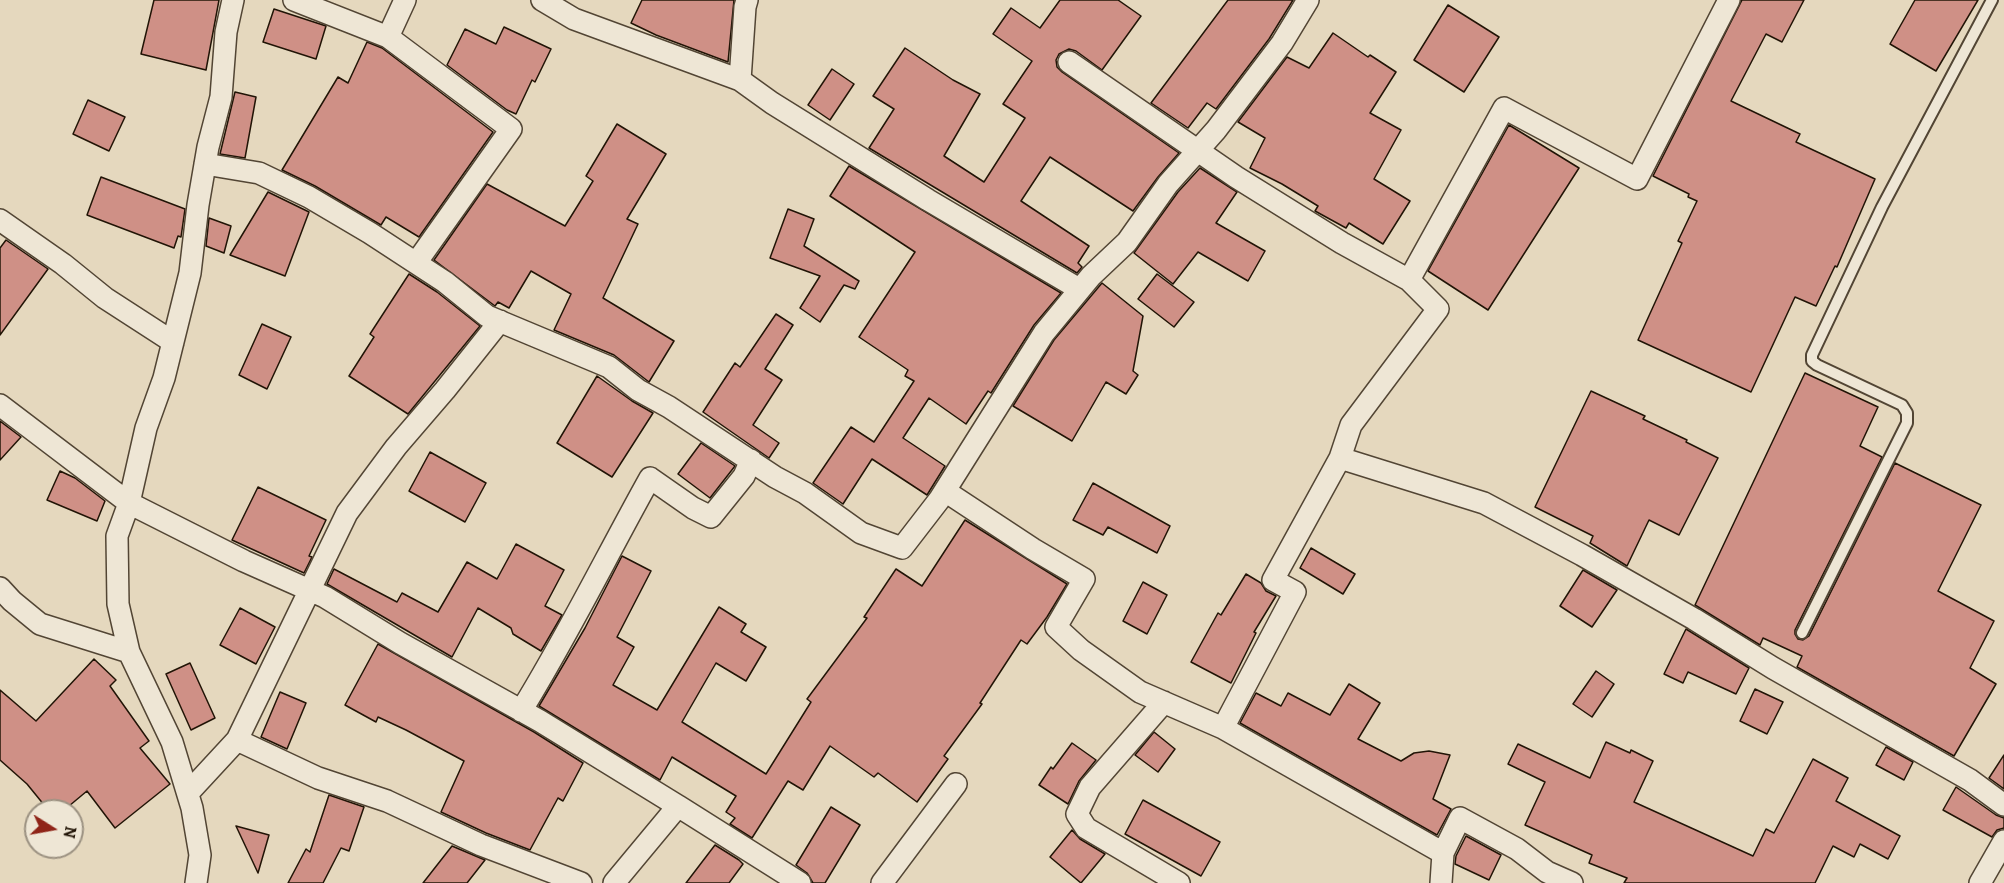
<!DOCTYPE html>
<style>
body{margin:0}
#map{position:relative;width:2004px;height:883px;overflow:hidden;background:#e5d8be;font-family:Alegreya,serif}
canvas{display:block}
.north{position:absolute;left:24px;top:799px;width:60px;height:60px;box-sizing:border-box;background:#eee6d5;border:2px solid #9c9282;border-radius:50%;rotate:101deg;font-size:16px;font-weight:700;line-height:24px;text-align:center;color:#211406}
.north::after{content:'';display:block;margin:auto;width:21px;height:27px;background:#8f2418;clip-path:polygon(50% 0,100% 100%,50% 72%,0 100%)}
</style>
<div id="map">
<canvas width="2004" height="883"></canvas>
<div class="north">N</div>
</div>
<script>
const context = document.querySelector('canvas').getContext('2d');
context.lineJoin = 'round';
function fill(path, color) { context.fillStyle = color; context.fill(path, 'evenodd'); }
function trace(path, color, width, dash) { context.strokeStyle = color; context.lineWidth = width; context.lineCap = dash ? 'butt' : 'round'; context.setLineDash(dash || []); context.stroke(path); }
const building = new Path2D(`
 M 154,0 L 219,0 L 206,70 L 141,54 Z
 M 642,0 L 734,0 L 728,62 L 656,35 L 631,23 Z
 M 1060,0 L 1118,0 L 1141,16 L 1102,70 L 1076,51 L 1069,49 L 1059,54 L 1056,60 L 1057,67 L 1062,72 L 1179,153 L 1158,177 L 1133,211 L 1050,157 L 1021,201 L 1089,246 L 1078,263 L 1082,267 L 1077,273 L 869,148 L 894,109 L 873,96 L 905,48 L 953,80 L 980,94 L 944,156 L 984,182 L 1025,118 L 1003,104 L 1032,61 L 993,34 L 1011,8 L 1040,28 Z
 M 1228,0 L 1293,0 L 1269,39 L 1216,109 L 1207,103 L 1188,128 L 1151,103 Z
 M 1742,0 L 1804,0 L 1782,42 L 1766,34 L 1731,101 L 1800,134 L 1796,142 L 1875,179 L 1837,267 L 1835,266 L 1816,306 L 1795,297 L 1751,392 L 1638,340 L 1682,243 L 1678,241 L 1697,201 L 1688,197 L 1689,194 L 1653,176 Z
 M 1915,0 L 1978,0 L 1936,71 L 1890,44 Z
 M 1448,5 L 1499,37 L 1464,92 L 1414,60 Z
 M 274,9 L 326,26 L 316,59 L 263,42 Z
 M 504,27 L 551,49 L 535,82 L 532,80 L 516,114 L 507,110 L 447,65 L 465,29 L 496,44 Z
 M 1333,33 L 1368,57 L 1370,55 L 1396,72 L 1370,113 L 1401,130 L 1374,179 L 1410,201 L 1383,244 L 1349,223 L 1346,228 L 1315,211 L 1318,206 L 1282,184 L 1250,168 L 1265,138 L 1238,122 L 1287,57 L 1309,68 Z
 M 367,42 L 382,48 L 493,132 L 419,237 L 386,217 L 381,225 L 315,186 L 282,170 L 338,77 L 348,83 Z
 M 832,69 L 854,84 L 830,120 L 808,105 Z
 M 235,92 L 256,97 L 245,158 L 220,154 Z
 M 88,100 L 125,117 L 109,151 L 73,134 Z
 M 617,124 L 666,154 L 627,219 L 638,224 L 603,298 L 674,341 L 649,382 L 614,355 L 554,330 L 571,294 L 531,271 L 509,308 L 498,302 L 495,306 L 434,260 L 487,184 L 565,226 L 593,181 L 586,176 Z
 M 1509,125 L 1579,168 L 1488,310 L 1428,271 Z
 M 849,166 L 1061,293 L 1034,325 L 991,393 L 988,391 L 966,424 L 929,398 L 903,438 L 945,466 L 927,495 L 872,459 L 843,504 L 813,483 L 851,427 L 874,442 L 914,381 L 905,376 L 908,370 L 859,337 L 915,252 L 830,196 Z
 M 1200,168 L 1237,192 L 1216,223 L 1265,251 L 1248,281 L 1198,252 L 1173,284 L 1134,253 L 1178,192 Z
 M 101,177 L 185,209 L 181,237 L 178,236 L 174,248 L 87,215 Z
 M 268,192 L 309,212 L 285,276 L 230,255 Z
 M 788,209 L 814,219 L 804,246 L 859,281 L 855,289 L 844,285 L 820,322 L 800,308 L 820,276 L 770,258 Z
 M 209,218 L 231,226 L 224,253 L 206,246 Z
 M 6,240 L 48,269 L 0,335 L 0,248 Z
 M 409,274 L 437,292 L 480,326 L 408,414 L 349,376 L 374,337 L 370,334 Z
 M 1157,274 L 1194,302 L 1174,327 L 1138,299 Z
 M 1102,283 L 1143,316 L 1133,371 L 1138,375 L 1126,394 L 1106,382 L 1072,441 L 1013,406 L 1054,340 Z
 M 776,314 L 793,325 L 765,369 L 782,380 L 753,425 L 779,443 L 769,458 L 703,412 L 735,363 L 740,367 Z
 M 262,324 L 291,337 L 267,389 L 239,375 Z
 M 1805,373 L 1878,407 L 1860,446 L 1882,457 L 1795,630 L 1795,634 L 1798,639 L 1803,640 L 1809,636 L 1895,463 L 1981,505 L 1938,591 L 1994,621 L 1970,668 L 1996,684 L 1954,756 L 1797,667 L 1802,656 L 1763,638 L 1760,645 L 1695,605 Z
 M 597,376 L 632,401 L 653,413 L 612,477 L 557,443 Z
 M 1591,391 L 1645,416 L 1643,419 L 1687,440 L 1686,442 L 1718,458 L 1679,535 L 1649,520 L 1627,566 L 1590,543 L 1593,536 L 1535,507 Z
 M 0,421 L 21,437 L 0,460 Z
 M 701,443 L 735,466 L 710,498 L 678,474 Z
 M 430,452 L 486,483 L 465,522 L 409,491 Z
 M 60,471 L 75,478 L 105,501 L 97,521 L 47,500 Z
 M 1093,483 L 1170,526 L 1157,553 L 1108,527 L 1103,535 L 1073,520 Z
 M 258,487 L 326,520 L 309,556 L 312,557 L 304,573 L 232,540 Z
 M 965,520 L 1067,584 L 1047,617 L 1027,644 L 1021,640 L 980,703 L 982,704 L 944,756 L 948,759 L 917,802 L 878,773 L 874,777 L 830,746 L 803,790 L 788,781 L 752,838 L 730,824 L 735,818 L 726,812 L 736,796 L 672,757 L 660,780 L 539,706 L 585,628 L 622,556 L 651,571 L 617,637 L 634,647 L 613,685 L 657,710 L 719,607 L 746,624 L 741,632 L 766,647 L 746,681 L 716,663 L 682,722 L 766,774 L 811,702 L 807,699 L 867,618 L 864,617 L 896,569 L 922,586 Z
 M 516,544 L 564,570 L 545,606 L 562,615 L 541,651 L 513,634 L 511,628 L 478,608 L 452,657 L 327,584 L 334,569 L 397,602 L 402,593 L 438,612 L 467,562 L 497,579 Z
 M 1311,548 L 1355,574 L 1343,594 L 1300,568 Z
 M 1583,570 L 1617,590 L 1592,627 L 1560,606 Z
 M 1246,574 L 1261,583 L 1266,591 L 1276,596 L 1254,632 L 1256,633 L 1231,683 L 1191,662 L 1218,613 L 1221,615 Z
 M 1143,582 L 1167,595 L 1147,634 L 1123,621 Z
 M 240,608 L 275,627 L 256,664 L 220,645 Z
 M 1686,629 L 1749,668 L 1736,694 L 1688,672 L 1683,683 L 1664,674 Z
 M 378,644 L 534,732 L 583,763 L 563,801 L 558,798 L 530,850 L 486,833 L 441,812 L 464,761 L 406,730 L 378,717 L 376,722 L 345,705 Z
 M 94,659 L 116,680 L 110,686 L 149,741 L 140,748 L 170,784 L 115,828 L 87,791 L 63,811 L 49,811 L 27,784 L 0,760 L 0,690 L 36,721 Z
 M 190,663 L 215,718 L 191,730 L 166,674 Z
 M 1596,671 L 1614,684 L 1592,717 L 1573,704 Z
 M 1349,684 L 1380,703 L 1358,739 L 1401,761 L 1414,753 L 1429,751 L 1450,755 L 1433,799 L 1451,809 L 1437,835 L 1240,723 L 1256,693 L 1281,706 L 1288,693 L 1330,715 Z
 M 1755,689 L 1783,702 L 1767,734 L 1740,721 Z
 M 280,692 L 306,703 L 287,749 L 261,737 Z
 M 1154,732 L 1175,749 L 1158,772 L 1135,755 Z
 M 1606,742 L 1630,753 L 1631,750 L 1653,761 L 1634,802 L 1753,856 L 1766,829 L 1774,833 L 1813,759 L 1848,778 L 1836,801 L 1900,836 L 1888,859 L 1860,844 L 1854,857 L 1833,846 L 1815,883 L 1624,883 L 1627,878 L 1589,863 L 1592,855 L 1525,825 L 1545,782 L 1508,764 L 1518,744 L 1590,778 Z
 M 1072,743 L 1096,760 L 1079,781 L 1068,804 L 1039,785 L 1051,767 L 1053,769 Z
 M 1886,747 L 1913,762 L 1904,780 L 1876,765 Z
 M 2004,755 L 2004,789 L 1989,778 Z
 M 1956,787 L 1996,815 L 2004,818 L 2004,828 L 1997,830 L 1992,837 L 1943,810 Z
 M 329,795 L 364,807 L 349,851 L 341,848 L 323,883 L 288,883 L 306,849 L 310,852 Z
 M 1143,800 L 1220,842 L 1201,876 L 1125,834 Z
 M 831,807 L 860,825 L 825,883 L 813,883 L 807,873 L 796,865 Z
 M 236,826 L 269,835 L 258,873 Z
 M 1072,830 L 1080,839 L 1105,854 L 1081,883 L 1050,857 Z
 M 1466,836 L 1501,855 L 1489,880 L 1455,864 L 1456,856 Z
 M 715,845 L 739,860 L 743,864 L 729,883 L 686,883 Z
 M 452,846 L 485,860 L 467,883 L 423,883 Z`);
const lane = new Path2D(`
 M 1802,633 L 1907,423 L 1907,413 L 1902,405 L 1817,365 L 1812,361 L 1812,355 L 1882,207 L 1992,0`);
const street = new Path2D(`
 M 294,0 L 388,37 L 511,129 L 416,263
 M 542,0 L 574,19 L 740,80
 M 747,0 L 745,7 L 740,80 L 772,103 L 928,200 L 1079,289
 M 388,37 L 405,0
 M 1069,62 L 1236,177 L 1342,243 L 1409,280 L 1438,309 L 1351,425 L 1340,458 L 1273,580 L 1295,592 L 1223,728
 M 205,164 L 259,173 L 309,197 L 370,233 L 445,282 L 487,316 L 609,367 L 638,390 L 669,407 L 775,477 L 805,493 L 861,533 L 902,548 L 939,500 L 1044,333 L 1091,276 L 1127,242 L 1168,184 L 1216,130 L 1282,43 L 1308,0
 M 0,220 L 63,264 L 105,298 L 173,342
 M 1409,280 L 1504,108 L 1637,179 L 1729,0
 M 0,405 L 129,503 L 244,561 L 325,597 L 400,643 L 540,721 L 678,806 L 614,883
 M 1340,458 L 1484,503 L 1582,555 L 1694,619 L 1773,668 L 1970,780 L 2004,805
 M 945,491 L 1033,549 L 1084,579 L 1056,627 L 1081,650 L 1140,692 L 1223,728 L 1443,853
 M 0,588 L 12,601 L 40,624 L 129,652
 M 1164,702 L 1090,787 L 1077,814 L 1086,828 L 1179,883
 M 521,711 C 568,635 607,555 650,478 L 693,508 L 711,517 L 744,476 L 751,460
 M 237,740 L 318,778 L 387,801 L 481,845 L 581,883
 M 188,793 L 237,740 L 347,513 L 396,447 L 445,390 L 500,321
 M 678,806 L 800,883
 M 196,883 L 200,855 L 192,808 L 172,742 L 129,652 L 118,604 L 117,536 L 129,503 L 146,428 L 164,378 L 190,273 L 198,205 L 208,147 L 221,97 L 226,32 L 233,0
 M 882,883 L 956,784
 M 1441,883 L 1443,853 L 1460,818 L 1517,849 L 1547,872 L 1572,883
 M 1980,883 L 2004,841`);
fill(building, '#cf9086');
trace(building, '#211406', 1.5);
trace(lane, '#524534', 14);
trace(street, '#524534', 24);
trace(lane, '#eee6d5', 10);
trace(street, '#eee6d5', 21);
</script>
